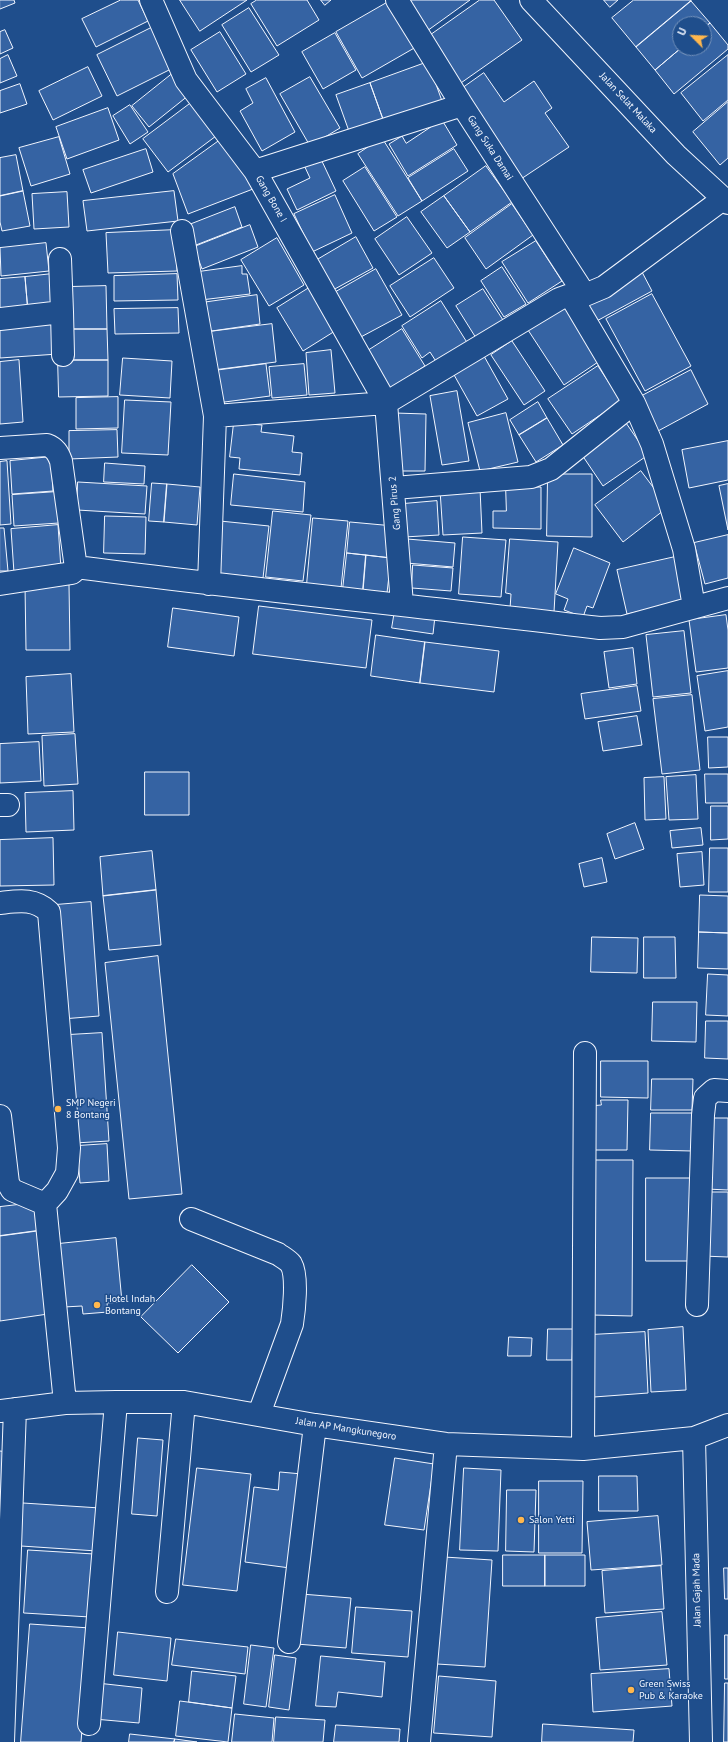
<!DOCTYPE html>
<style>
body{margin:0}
#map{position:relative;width:728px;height:1742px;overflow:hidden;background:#1f4e8c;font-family:"PT Sans",sans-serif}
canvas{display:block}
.north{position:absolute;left:672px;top:16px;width:40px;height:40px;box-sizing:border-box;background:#1f4e8c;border:1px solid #7391ba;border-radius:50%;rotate:294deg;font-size:11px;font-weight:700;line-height:16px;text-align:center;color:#f2f6ff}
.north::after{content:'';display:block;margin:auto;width:14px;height:18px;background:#ffb74d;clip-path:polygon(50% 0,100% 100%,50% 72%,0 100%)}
</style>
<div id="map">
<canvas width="728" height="1742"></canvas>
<div class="north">U</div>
</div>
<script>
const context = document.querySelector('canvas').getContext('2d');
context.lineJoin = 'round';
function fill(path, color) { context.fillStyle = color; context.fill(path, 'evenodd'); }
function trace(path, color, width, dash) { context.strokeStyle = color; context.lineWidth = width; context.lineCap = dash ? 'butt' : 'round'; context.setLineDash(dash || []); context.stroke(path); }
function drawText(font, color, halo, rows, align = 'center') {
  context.font = font + ' "PT Sans",sans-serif'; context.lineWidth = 3; context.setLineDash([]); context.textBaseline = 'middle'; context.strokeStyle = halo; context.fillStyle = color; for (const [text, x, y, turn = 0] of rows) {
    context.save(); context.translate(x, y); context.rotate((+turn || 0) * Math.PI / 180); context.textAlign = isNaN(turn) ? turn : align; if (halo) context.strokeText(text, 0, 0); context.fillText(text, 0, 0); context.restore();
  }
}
const building = new Path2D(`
 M 0,0 L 14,0 L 15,3 L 0,9 Z
 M 121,0 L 138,0 L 148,21 L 96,47 L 82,19 Z
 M 180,0 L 247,0 L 200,31 Z
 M 257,0 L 307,0 L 319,20 L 277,46 L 251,4 Z
 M 321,0 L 331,0 L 325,5 Z
 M 405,0 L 470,0 L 427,31 Z
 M 480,0 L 494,0 L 522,40 L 458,85 L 425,39 Z
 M 604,0 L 618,0 L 610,7 Z
 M 634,0 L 691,0 L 691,1 L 636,47 L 612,18 Z
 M 390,1 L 416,47 L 362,78 L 336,32 Z
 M 691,1 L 710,23 L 704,29 L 704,24 L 680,24 L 681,48 L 655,70 L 636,47 Z
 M 249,8 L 279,55 L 251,72 L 222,25 Z
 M 710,23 L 728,45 L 728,49 L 674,94 L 655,70 L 681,48 L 704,48 L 704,29 Z
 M 153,27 L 173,68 L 117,96 L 97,55 Z
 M 5,30 L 13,48 L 0,54 L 0,32 Z
 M 220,32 L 246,74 L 217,92 L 191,50 Z
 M 335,33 L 356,70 L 323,89 L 302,52 Z
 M 8,55 L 17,76 L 0,83 L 0,59 Z
 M 728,55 L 728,100 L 703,121 L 681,93 Z
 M 428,62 L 442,101 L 384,122 L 370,83 Z
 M 88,67 L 102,96 L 53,120 L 39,91 Z
 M 484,73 L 504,102 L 534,81 L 552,108 L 545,113 L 569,147 L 521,179 L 460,90 Z
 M 172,74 L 189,95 L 149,127 L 132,106 Z
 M 310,77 L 340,128 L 310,146 L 280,94 Z
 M 266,78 L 295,132 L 262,151 L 240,111 L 253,103 L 246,89 Z
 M 370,83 L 384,122 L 350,134 L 336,95 Z
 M 20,84 L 27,104 L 0,113 L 0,91 Z
 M 728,102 L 728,158 L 720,165 L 693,132 Z
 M 191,103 L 216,136 L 168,172 L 143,139 Z
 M 130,105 L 148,132 L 130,144 L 113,116 Z
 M 108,108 L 119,140 L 67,159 L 56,127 Z
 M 442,120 L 457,145 L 408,176 L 389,144 L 402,136 L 406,143 Z
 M 59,137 L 70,174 L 31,186 L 19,148 Z
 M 223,138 L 253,189 L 188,214 L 173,174 Z
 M 382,138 L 422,201 L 398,216 L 358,154 Z
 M 146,149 L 153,172 L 91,193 L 83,170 Z
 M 454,149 L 468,171 L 422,201 L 408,178 Z
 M 16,155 L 23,191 L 0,196 L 0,158 Z
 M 320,157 L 336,191 L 297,210 L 287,189 L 310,178 L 304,165 Z
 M 486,166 L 512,202 L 470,232 L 444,196 Z
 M 365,167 L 397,217 L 374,231 L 343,181 Z
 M 23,191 L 30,226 L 2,231 L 0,222 L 0,196 Z
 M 174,191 L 178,221 L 87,231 L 83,201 Z
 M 67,192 L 69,227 L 34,229 L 32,194 Z
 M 335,195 L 352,233 L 312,252 L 294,214 Z
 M 444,196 L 470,232 L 447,248 L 421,212 Z
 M 512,204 L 533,235 L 486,269 L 465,238 Z
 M 235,207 L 242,227 L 196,245 L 189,225 Z
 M 407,217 L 432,253 L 399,275 L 375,239 Z
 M 250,225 L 258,247 L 202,269 L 194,247 Z
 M 175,230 L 177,271 L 108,273 L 106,233 Z
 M 356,237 L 373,268 L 333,290 L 317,260 Z
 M 277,238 L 304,285 L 269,306 L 241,260 Z
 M 536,241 L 562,281 L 528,303 L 502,262 Z
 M 46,243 L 49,271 L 1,276 L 0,248 Z
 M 434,258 L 454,288 L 410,317 L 390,286 Z
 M 242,266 L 242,274 L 247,274 L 250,294 L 201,300 L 198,272 Z
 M 502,267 L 526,304 L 504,317 L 481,281 Z
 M 376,269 L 402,315 L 359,338 L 334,293 Z
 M 642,272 L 652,291 L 593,323 L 584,305 Z
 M 52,274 L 55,310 L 28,312 L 25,277 Z
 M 177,274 L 178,300 L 114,301 L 114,276 Z
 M 25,277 L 28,312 L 0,315 L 0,279 Z
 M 106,286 L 107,329 L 69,329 L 68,287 Z
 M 309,288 L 335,331 L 303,351 L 277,308 Z
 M 483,289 L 503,320 L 476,338 L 456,306 Z
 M 652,294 L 691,366 L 645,391 L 606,319 Z
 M 257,295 L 260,324 L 205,332 L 201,303 Z
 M 441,301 L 468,344 L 437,363 L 430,352 L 422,358 L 402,326 Z
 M 565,305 L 601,360 L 564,385 L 528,330 Z
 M 178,308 L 179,333 L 115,334 L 114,309 Z
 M 55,318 L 58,354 L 0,358 L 0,322 Z
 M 272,324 L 276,362 L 213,370 L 208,332 Z
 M 69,329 L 107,329 L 108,360 L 69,360 Z
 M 402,329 L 425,366 L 389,389 L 366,352 Z
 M 512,341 L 545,391 L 524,405 L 491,355 Z
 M 331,350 L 335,393 L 309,395 L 306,353 Z
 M 484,356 L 508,399 L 477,416 L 453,373 Z
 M 123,358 L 172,361 L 170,398 L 120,395 Z
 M 19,360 L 23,422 L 0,424 L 0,362 Z
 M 58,360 L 108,360 L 108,396 L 59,397 Z
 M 266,364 L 270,396 L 217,403 L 213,371 Z
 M 304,364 L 307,395 L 272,398 L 269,367 Z
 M 598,366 L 621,401 L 572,434 L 548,399 Z
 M 691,370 L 708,404 L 658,431 L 640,397 Z
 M 457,391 L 469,461 L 442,465 L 430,396 Z
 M 118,397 L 118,428 L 76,429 L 76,398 Z
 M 125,400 L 171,402 L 168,455 L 122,453 Z
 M 538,402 L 547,418 L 519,435 L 510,420 Z
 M 395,413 L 426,414 L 425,471 L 395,471 Z
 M 506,413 L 518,462 L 480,471 L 468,423 Z
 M 547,418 L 563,445 L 536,462 L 519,435 Z
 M 624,420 L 648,455 L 603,486 L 580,452 Z
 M 234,423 L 262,425 L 261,432 L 294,436 L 292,452 L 302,453 L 300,475 L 239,469 L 240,458 L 230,457 Z
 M 117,430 L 118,457 L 69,459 L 69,431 Z
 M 728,441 L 728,480 L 689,488 L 682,450 Z
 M 51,457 L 53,491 L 12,494 L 10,461 Z
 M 7,461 L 11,524 L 0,525 L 0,462 Z
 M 105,463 L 145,466 L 144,484 L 104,482 Z
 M 641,471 L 668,507 L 623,542 L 595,505 Z
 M 234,474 L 305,482 L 303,512 L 231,505 Z
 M 548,474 L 592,474 L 592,537 L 547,536 Z
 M 78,482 L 147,486 L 145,514 L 77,510 Z
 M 152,483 L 167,484 L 164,522 L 149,521 Z
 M 167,484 L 200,487 L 197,525 L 164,522 Z
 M 728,484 L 728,530 L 719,486 Z
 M 506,487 L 541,487 L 541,529 L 493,528 L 493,511 L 506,511 Z
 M 480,488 L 482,533 L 443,535 L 440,490 Z
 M 56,492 L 59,523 L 14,526 L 12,495 Z
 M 437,501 L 439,535 L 404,537 L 403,504 Z
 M 273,511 L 311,515 L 303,581 L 266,577 Z
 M 105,516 L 146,517 L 145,554 L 104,553 Z
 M 313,518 L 348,521 L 341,588 L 307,584 Z
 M 220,521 L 269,526 L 263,578 L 215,573 Z
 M 350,522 L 394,526 L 391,558 L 347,553 Z
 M 58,525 L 61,569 L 14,573 L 11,529 Z
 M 0,528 L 4,528 L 8,571 L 0,571 Z
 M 728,535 L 728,578 L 705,584 L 694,543 Z
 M 463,537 L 506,540 L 501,597 L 459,594 Z
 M 407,539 L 455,543 L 453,567 L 406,563 Z
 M 510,539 L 558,542 L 554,612 L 510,609 L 511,594 L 506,593 Z
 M 574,548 L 610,563 L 593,608 L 587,606 L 583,617 L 564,610 L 568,599 L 556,594 Z
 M 347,553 L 366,555 L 363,591 L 343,589 Z
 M 366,555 L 391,558 L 387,593 L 363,591 Z
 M 675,557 L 684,602 L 627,614 L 617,570 Z
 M 413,565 L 453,568 L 451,591 L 412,588 Z
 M 69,584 L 70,650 L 26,650 L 25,585 Z
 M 259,606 L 372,620 L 366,668 L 253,654 Z
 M 173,608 L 239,617 L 234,656 L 168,647 Z
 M 395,610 L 435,616 L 433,634 L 392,628 Z
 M 726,615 L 728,630 L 728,668 L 696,672 L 689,620 Z
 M 684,631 L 691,693 L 653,697 L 646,635 Z
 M 376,635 L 425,642 L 420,683 L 371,676 Z
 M 425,642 L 499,651 L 494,692 L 420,683 Z
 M 633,648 L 637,684 L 609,688 L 604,652 Z
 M 728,671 L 728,727 L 705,731 L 697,676 Z
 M 71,674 L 74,732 L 28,734 L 26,677 Z
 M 637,686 L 641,711 L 585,719 L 581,694 Z
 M 692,695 L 700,770 L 662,774 L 653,699 Z
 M 637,716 L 642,745 L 603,751 L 598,722 Z
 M 75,734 L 78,784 L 44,786 L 42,736 Z
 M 708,737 L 728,737 L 728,767 L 709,768 Z
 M 39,742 L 41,781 L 0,783 L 0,744 Z
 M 145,772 L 189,772 L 189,815 L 145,815 Z
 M 705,774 L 728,774 L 728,803 L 706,803 Z
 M 696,775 L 698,819 L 669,820 L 666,777 Z
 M 664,777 L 666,819 L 645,820 L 644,778 Z
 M 73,791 L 74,830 L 26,832 L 25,793 Z
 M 711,806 L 728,806 L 728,839 L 711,840 Z
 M 635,823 L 644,849 L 615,859 L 607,834 Z
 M 701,828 L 703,845 L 672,848 L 670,831 Z
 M 53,838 L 54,885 L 0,886 L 0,840 Z
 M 710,848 L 728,848 L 728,892 L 709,892 Z
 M 152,851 L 156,890 L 103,896 L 100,857 Z
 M 702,852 L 704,885 L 680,887 L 677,854 Z
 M 602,858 L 607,882 L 584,887 L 579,864 Z
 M 156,890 L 161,945 L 109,950 L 103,896 Z
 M 700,895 L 728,896 L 728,933 L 699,932 Z
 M 91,902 L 99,1016 L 62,1019 L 55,905 Z
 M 699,932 L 728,933 L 728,969 L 698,968 Z
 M 592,937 L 638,938 L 637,973 L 591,972 Z
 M 644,937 L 675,937 L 676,978 L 644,978 Z
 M 158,956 L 182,1194 L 129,1199 L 105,963 Z
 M 708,974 L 728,975 L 728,1016 L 706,1015 Z
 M 653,1002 L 697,1002 L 696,1042 L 652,1041 Z
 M 706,1021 L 728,1021 L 728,1059 L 705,1058 Z
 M 102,1033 L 109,1141 L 75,1143 L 68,1035 Z
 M 601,1061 L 648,1061 L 648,1098 L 601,1097 Z
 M 652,1079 L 693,1079 L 692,1110 L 651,1110 Z
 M 601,1100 L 628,1100 L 627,1150 L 589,1150 L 590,1106 L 601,1105 Z
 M 651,1113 L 692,1113 L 692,1151 L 650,1150 Z
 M 709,1118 L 728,1118 L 728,1190 L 706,1189 Z
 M 107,1144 L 109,1181 L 80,1183 L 77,1146 Z
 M 593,1160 L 633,1160 L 632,1316 L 592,1315 Z
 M 646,1178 L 694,1178 L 693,1261 L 646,1261 Z
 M 705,1192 L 728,1192 L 728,1257 L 702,1256 Z
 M 34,1203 L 37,1231 L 0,1236 L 0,1207 Z
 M 37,1231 L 48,1314 L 0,1321 L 0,1236 Z
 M 116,1238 L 122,1302 L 107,1303 L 108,1312 L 83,1314 L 82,1306 L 64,1307 L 58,1244 Z
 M 192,1265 L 229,1302 L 178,1353 L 141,1317 Z
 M 683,1327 L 686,1390 L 651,1392 L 648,1330 Z
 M 548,1329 L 573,1329 L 572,1360 L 547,1360 Z
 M 645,1332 L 648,1393 L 594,1397 L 590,1335 Z
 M 509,1337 L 532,1338 L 531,1356 L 508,1356 Z
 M 138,1438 L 163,1440 L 157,1516 L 132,1514 Z
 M 0,1451 L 6,1452 L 4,1515 L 0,1515 Z
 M 395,1458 L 434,1464 L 424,1530 L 385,1525 Z
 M 197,1468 L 251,1474 L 237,1591 L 183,1585 Z
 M 464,1468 L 501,1470 L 498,1551 L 460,1550 Z
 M 280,1472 L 302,1474 L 290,1568 L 245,1562 L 254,1487 L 278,1490 Z
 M 599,1476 L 637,1476 L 638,1511 L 599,1511 Z
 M 539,1481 L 583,1481 L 582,1553 L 539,1553 Z
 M 507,1490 L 536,1490 L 534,1552 L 506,1551 Z
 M 23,1503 L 100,1508 L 97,1551 L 21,1546 Z
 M 658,1516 L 662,1565 L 591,1570 L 587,1522 Z
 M 28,1550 L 94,1554 L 90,1617 L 24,1613 Z
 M 503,1555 L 545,1555 L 545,1586 L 503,1586 Z
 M 545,1555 L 585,1555 L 585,1586 L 545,1586 Z
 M 444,1557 L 492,1560 L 485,1667 L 437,1664 Z
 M 661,1566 L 664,1609 L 605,1613 L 602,1571 Z
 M 724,1568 L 728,1568 L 728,1599 L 725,1599 Z
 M 301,1594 L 351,1598 L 346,1648 L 296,1644 Z
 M 356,1607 L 412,1611 L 408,1657 L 352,1653 Z
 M 662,1612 L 667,1665 L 600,1670 L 596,1618 Z
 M 30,1624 L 90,1628 L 81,1742 L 21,1742 Z
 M 118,1632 L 171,1638 L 167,1681 L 114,1675 Z
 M 725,1635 L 728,1635 L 728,1679 L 725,1679 Z
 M 176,1639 L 248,1647 L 245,1674 L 172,1665 Z
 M 251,1645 L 274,1648 L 266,1707 L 244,1704 Z
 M 275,1655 L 296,1658 L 289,1710 L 269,1707 Z
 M 321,1656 L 385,1662 L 382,1697 L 338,1692 L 336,1707 L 316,1706 Z
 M 669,1669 L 672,1706 L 593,1712 L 591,1674 Z
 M 192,1671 L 236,1676 L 232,1708 L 189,1702 Z
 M 439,1676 L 496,1681 L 492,1737 L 434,1733 Z
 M 97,1683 L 142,1688 L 139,1723 L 94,1719 Z
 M 725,1683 L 728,1683 L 728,1742 L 724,1742 Z
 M 180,1701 L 232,1708 L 228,1742 L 176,1736 Z
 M 235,1714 L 274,1718 L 272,1742 L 232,1742 Z
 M 276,1717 L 325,1720 L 323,1742 L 274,1742 Z
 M 543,1724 L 634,1730 L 633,1742 L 542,1742 Z
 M 336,1725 L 400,1729 L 399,1742 L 334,1742 Z
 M 130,1734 L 175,1739 L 174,1742 L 129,1742 Z
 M 175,1739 L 197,1742 L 174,1742 Z`);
const minor = new Path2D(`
 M 151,0 L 186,80 L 255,171 L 386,403 L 402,604
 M 397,0 L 462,105 L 585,295
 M 531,0 L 676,155 L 728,203
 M 255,171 L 462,105
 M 182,231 L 215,416 L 209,584
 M 60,259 L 62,312
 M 570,295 L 634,403 L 652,444 L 684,549 L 694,607
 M 0,319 L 62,312 L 63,355
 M 215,416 L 386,403 L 559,299 L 570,295 L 585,295 L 604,287 L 723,199
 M 0,448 L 47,445 C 55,448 58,453 61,461 L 75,561 L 79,567 L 84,568 C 256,590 428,607 600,628 L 623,627 L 728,598
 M 394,488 L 531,477 L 551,469 L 634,403
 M 0,584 L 72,573 L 79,567
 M 0,805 L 8,805
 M 0,903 C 19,901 34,898 49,912 L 69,1148 L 67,1173 L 57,1191 L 45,1204
 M 0,1116 L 8,1183 L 12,1190 L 45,1204 L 65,1403
 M 191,1219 L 278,1254 C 282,1257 288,1260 291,1264 C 298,1276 294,1311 292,1324 L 259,1414
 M 697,1305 L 703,1115 L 705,1098 L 714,1090 L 728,1091
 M 0,1411 L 65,1403 L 116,1402 L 184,1402 L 315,1425 L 446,1444 L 583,1449 L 694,1438 L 728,1425
 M 694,1438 L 701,1742
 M 583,1449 L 585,1053
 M 167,1592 L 184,1402
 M 289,1642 L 315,1425
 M 89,1724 L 116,1402
 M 3,1742 L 15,1409
 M 419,1742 L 446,1444`);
const markers = [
 [58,1109,4,"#ffb74d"],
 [97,1305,4,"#ffb74d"],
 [521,1520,4,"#ffb74d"],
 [631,1690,4,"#ffb74d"]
];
const streetNames = [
 ["Jalan Selat Malaka",628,103,47],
 ["Gang Suka Damai",490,148,57],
 ["Gang Bone I",271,199,60],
 ["Gang Pirus 2",395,503,-95],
 ["Jalan AP Mangkunegoro",346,1429,9],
 ["Jalan Gajah Mada",697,1590,-91]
];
const poiNames = [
 ["SMP Negeri",66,1103],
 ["8 Bontang",66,1115],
 ["Hotel Indah",105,1299],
 ["Bontang",105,1311],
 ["Salon Yetti",529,1520],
 ["Green Swiss",639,1684],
 ["Pub & Karaoke",639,1696]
];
fill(building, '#3563a3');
trace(building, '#f2f6ff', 1);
trace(minor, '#f2f6ff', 24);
trace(minor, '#1f4e8c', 22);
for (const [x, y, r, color] of markers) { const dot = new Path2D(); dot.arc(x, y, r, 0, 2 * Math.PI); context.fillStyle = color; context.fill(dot); trace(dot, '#1f4e8c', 1.5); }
drawText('10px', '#f2f6ff', '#1f4e8c', streetNames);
drawText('10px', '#f2f6ff', '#1f4e8c', poiNames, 'left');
</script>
